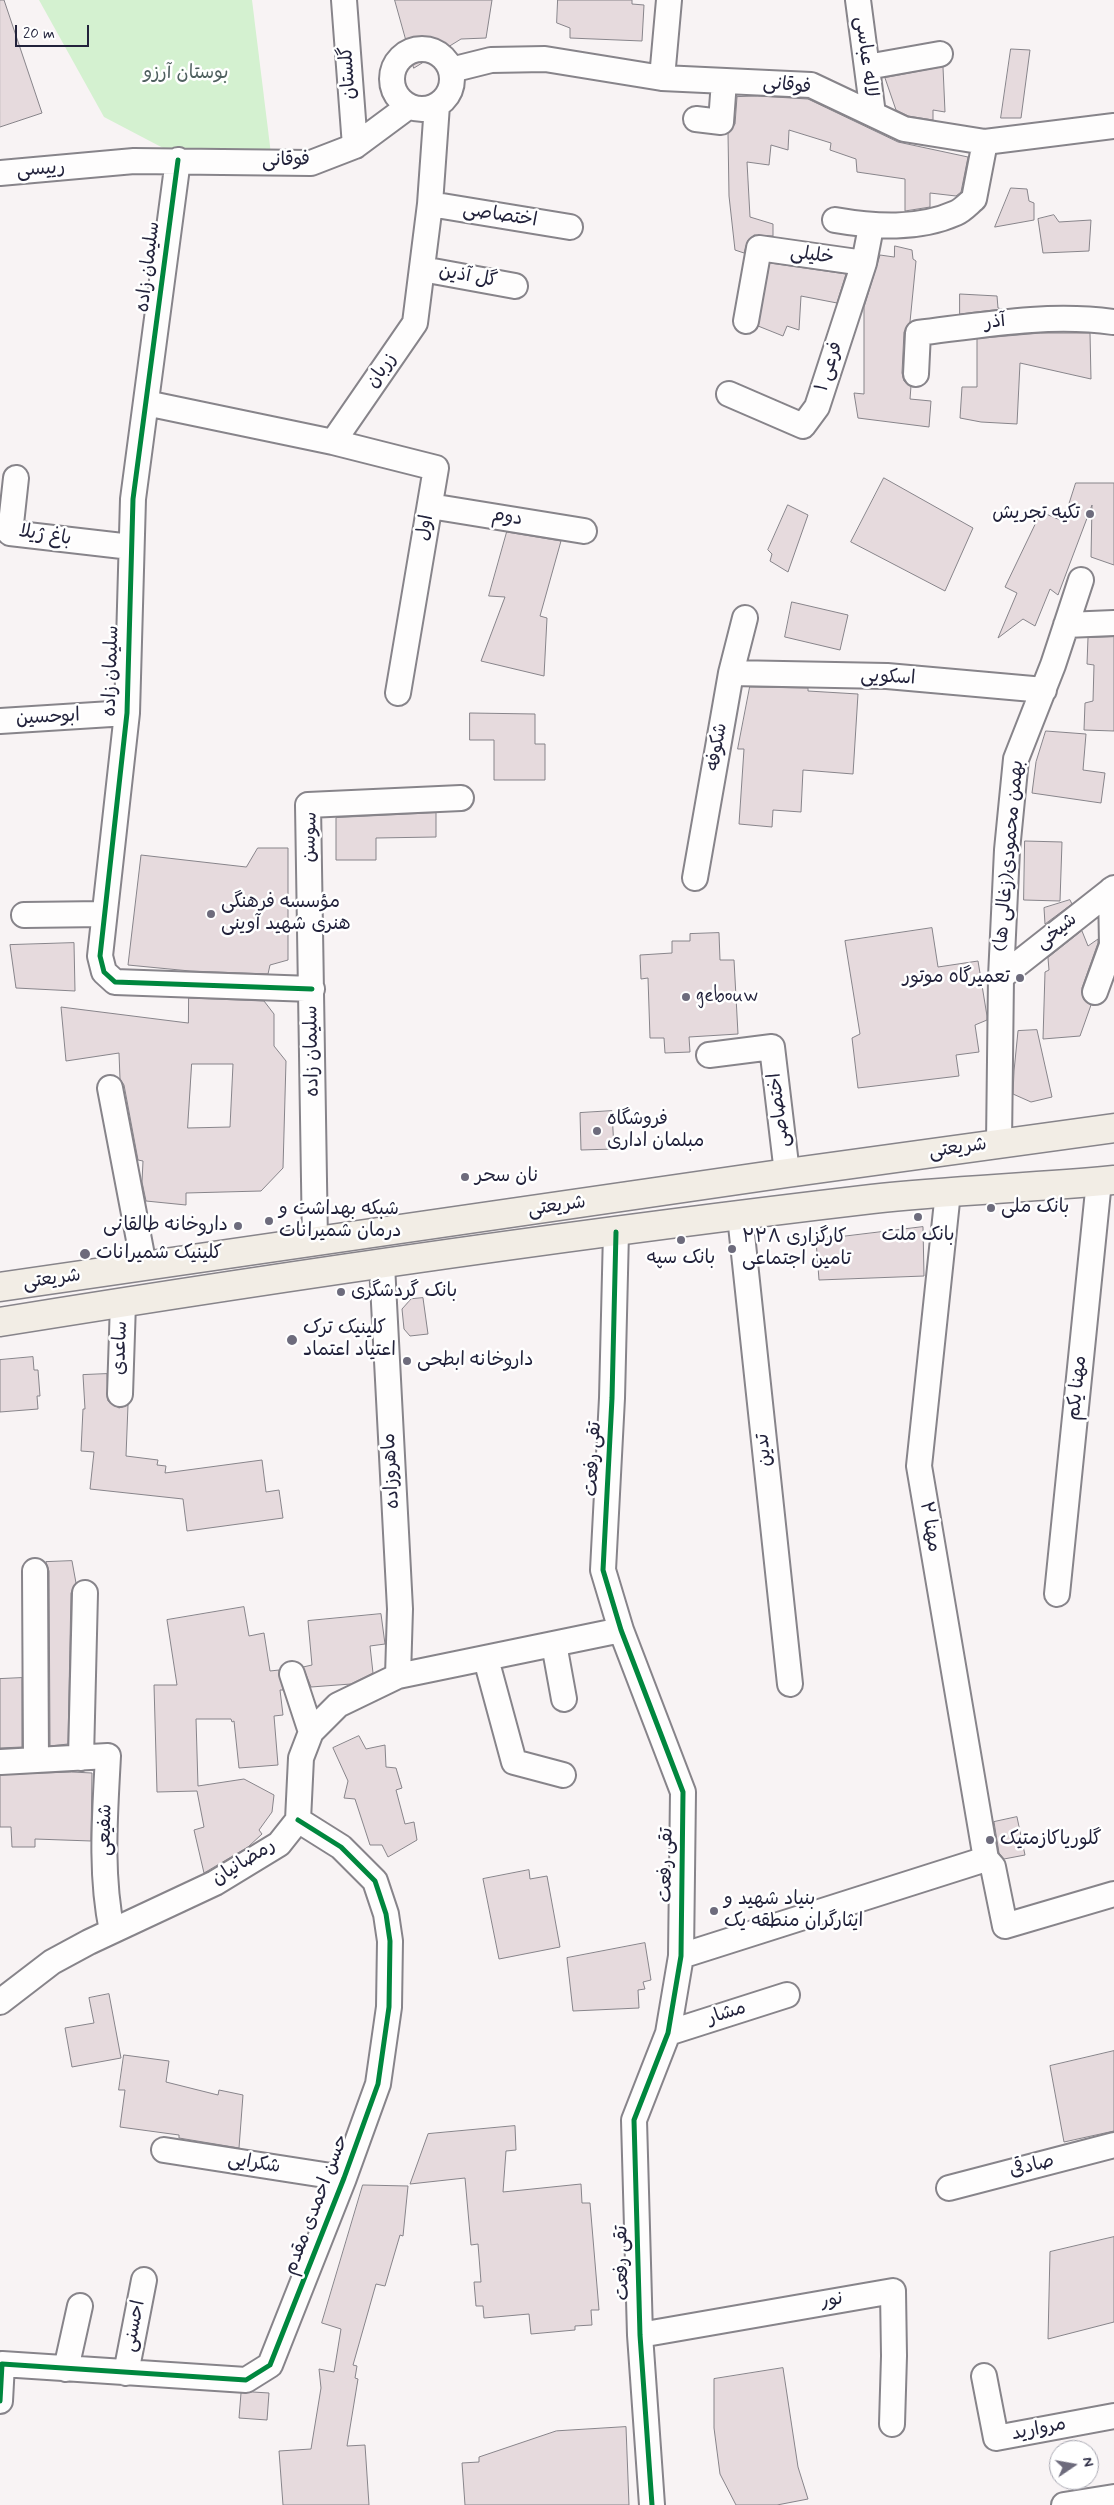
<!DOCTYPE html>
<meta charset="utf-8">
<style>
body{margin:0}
#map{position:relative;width:1114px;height:2505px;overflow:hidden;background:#f8f3f4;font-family:Mynerve,sans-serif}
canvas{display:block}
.north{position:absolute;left:1049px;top:2440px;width:50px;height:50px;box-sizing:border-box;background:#fff;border:1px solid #a7a7b1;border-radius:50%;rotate:78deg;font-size:14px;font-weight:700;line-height:20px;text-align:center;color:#22223b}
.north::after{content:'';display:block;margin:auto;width:18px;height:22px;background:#6d6b7c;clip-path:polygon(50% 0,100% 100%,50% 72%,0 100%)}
.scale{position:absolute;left:15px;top:25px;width:74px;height:22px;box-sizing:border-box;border:2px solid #22223b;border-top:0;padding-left:6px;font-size:15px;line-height:18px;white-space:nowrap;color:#22223b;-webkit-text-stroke:4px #fff;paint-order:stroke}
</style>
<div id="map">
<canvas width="1114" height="2505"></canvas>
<div class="north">N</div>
<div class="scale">20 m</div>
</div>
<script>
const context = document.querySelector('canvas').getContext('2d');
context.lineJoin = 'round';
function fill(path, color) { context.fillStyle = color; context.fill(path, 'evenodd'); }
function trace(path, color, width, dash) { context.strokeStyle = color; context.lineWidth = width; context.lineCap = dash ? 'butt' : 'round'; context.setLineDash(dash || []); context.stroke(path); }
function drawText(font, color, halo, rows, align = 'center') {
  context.font = font + ' Mynerve,"Playpen Sans Arabic",sans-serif'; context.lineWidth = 5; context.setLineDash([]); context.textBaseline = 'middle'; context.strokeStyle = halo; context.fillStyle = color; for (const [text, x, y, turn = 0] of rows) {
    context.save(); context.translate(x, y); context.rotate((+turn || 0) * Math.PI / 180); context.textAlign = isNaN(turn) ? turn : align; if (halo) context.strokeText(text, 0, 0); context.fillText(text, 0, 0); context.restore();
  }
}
const green = new Path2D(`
 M 39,0 L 252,0 L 271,154 L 186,160 L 104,117 Z`);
const building = new Path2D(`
 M 0,0 L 4,0 L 42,113 L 0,127 Z
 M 395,0 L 492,0 L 486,38 L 461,39 L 414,68 Z
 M 558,0 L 632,0 L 632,4 L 644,5 L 642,41 L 570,38 L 570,28 L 557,23 Z
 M 1011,49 L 1030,50 L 1021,118 L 1001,118 Z
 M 943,67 L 945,112 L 933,110 L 933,120 L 908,116 L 896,110 L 885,78 Z
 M 758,96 L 808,99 L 898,142 L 968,157 L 961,192 L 956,196 L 930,193 L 930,207 L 905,211 L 905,179 L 857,172 L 856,159 L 830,150 L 831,143 L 789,130 L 788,150 L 771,145 L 769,165 L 747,162 L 750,217 L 773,224 L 773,236 L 754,235 L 748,240 L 744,253 L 735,250 L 729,196 L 728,133 L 735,124 L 737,97 Z
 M 1011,188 L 1027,189 L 1029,201 L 1034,203 L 1034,220 L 995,227 Z
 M 1054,215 L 1059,222 L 1091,220 L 1089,251 L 1043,253 L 1038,219 Z
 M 895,246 L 912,250 L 913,259 L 916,261 L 910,322 L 904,332 L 902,373 L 904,381 L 911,386 L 910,399 L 931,401 L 929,427 L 858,418 L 854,393 L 864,394 L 864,307 L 880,255 L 894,257 Z
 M 770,263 L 846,274 L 837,303 L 801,296 L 799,330 L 787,326 L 783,336 L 758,326 Z
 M 960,294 L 997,296 L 998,308 L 1002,309 L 960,314 Z
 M 1041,333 L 1090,333 L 1091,379 L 1020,363 L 1017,424 L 981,422 L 960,418 L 962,387 L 977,387 L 977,339 Z
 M 884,478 L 973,528 L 945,591 L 851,542 Z
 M 1076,483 L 1114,483 L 1114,565 L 1091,557 L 1092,505 L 1058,595 L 1050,589 L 1035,626 L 1023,619 L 998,638 L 1017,593 L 1005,587 L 1041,512 L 1063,521 Z
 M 788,505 L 808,515 L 788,572 L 770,561 L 772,554 L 768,550 Z
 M 507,532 L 561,541 L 540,616 L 547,618 L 544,676 L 481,661 L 505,597 L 489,596 Z
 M 792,602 L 848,615 L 840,650 L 785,637 Z
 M 1114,637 L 1114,731 L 1084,730 L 1085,703 L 1093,701 L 1094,665 L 1087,664 L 1088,638 Z
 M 750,687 L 808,688 L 808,691 L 858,694 L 853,774 L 803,770 L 801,812 L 773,810 L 772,827 L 739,824 L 744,749 L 738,749 Z
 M 470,713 L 535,714 L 535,744 L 545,744 L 545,780 L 494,780 L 494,740 L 470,740 Z
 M 1046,731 L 1086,734 L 1083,770 L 1105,773 L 1101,803 L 1032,793 L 1036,762 Z
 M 436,813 L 436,837 L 376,838 L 376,860 L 336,860 L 336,818 Z
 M 1025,841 L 1062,842 L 1060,901 L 1024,900 Z
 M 258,848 L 288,848 L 288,960 L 270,965 L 268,974 L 190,971 L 128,965 L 141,855 L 246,867 Z
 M 1070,900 L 1072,904 L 1045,924 L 1044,908 Z
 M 932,928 L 938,967 L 978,961 L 987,1016 L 987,1020 L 975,1025 L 979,1052 L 956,1055 L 959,1076 L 858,1088 L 852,1038 L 860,1034 L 845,941 Z
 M 1082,931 L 1088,946 L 1098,939 L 1098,943 L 1082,988 L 1084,1000 L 1091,1005 L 1080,1036 L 1043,1039 L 1045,972 L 1049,970 L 1048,958 Z
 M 719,933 L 720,960 L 734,960 L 738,1034 L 689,1037 L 690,1052 L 665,1053 L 664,1038 L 650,1038 L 648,978 L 641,979 L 640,955 L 672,953 L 672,941 L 690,941 L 690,934 Z
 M 74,943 L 75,991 L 16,988 L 10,945 Z
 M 189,998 L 264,1001 L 274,1014 L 274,1046 L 286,1061 L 283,1168 L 261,1191 L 186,1193 L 186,1205 L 146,1201 L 142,1182 L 143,1161 L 138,1160 L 124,1085 L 120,1079 L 119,1053 L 66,1061 L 61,1007 L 188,1023 ZM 192,1064 L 233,1064 L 230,1127 L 188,1128 Z
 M 1037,1030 L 1052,1097 L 1031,1102 L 1013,1094 L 1014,1071 L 1018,1031 Z
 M 612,1111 L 614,1149 L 581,1150 L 580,1113 Z
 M 923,1227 L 924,1276 L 819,1280 L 816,1240 Z
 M 423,1298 L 428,1334 L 410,1336 L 404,1329 L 402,1309 L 411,1299 Z
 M 33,1357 L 34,1370 L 38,1370 L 40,1396 L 37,1396 L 38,1409 L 0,1412 L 0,1360 Z
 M 107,1374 L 108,1401 L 119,1408 L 128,1405 L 126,1456 L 158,1460 L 157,1465 L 166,1466 L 165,1473 L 262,1460 L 266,1492 L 279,1490 L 283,1518 L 187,1531 L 183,1499 L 90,1489 L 94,1452 L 81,1451 L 83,1409 L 85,1409 L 83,1375 Z
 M 72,1561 L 76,1583 L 71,1593 L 68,1744 L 50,1746 L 49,1571 L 46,1562 Z
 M 244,1607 L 249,1636 L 264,1633 L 270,1671 L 279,1670 L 283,1690 L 280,1690 L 283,1715 L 274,1716 L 278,1765 L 239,1768 L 234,1721 L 232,1722 L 231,1719 L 196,1719 L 198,1786 L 244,1779 L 274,1795 L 272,1812 L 259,1830 L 262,1834 L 248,1847 L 204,1873 L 194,1830 L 204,1827 L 197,1791 L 157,1792 L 154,1685 L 177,1685 L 167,1620 Z
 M 381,1614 L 385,1644 L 370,1646 L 373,1673 L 351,1684 L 311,1687 L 303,1667 L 312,1665 L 308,1621 Z
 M 22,1678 L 22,1747 L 0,1748 L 0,1679 Z
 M 359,1736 L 366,1749 L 385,1745 L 386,1767 L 396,1768 L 402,1788 L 396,1790 L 405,1824 L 414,1822 L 417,1840 L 388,1857 L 382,1845 L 370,1845 L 355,1799 L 344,1798 L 348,1781 L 333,1748 Z
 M 72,1772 L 92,1773 L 91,1841 L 35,1839 L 35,1847 L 12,1847 L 11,1827 L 0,1827 L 0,1775 Z
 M 1017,1817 L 1025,1855 L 1004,1859 L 999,1853 L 994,1822 Z
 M 529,1870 L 530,1879 L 547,1876 L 560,1947 L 499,1959 L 483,1879 Z
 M 645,1943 L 651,1980 L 643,1982 L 645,1989 L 638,1990 L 639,2008 L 573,2011 L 567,1958 Z
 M 109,1994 L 121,2058 L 72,2067 L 65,2028 L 94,2023 L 89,1998 Z
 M 1114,2051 L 1114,2131 L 1064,2142 L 1050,2066 Z
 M 124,2055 L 169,2061 L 166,2082 L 218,2095 L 219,2090 L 243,2095 L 239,2148 L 179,2138 L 179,2135 L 120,2127 L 125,2090 L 119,2090 Z
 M 515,2126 L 516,2150 L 506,2151 L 503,2192 L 581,2184 L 582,2203 L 590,2203 L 599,2310 L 591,2310 L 592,2325 L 575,2326 L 575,2330 L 531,2334 L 529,2314 L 484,2318 L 483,2306 L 476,2306 L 474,2282 L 481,2282 L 478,2244 L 471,2245 L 465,2178 L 410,2184 L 428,2134 Z
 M 363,2185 L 408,2186 L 403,2236 L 400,2235 L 385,2286 L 376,2284 L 353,2365 L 357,2366 L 355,2378 L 358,2379 L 347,2446 L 365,2445 L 369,2505 L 283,2505 L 279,2451 L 311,2449 L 321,2388 L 319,2369 L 334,2372 L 341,2329 L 322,2323 Z
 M 1114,2237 L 1114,2322 L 1048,2339 L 1050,2252 Z
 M 783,2368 L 798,2467 L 808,2499 L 777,2505 L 736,2505 L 720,2474 L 714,2428 L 714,2379 Z
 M 253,2392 L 269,2393 L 267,2420 L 239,2418 L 241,2393 Z
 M 626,2427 L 629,2505 L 465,2505 L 462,2463 L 479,2462 L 479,2457 L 556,2431 Z`);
const minor = new Path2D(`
 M 344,0 L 355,146
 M 858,0 L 873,114
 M392 79a30 30 0 1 1 60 0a30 30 0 1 1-60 0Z
 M 867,67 L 940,54
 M 451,70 L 491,60 L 545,59 L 662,78 L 811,85 L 904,129 L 985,142 L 1114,126
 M 662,78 L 669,0
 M 696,119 L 721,122 L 724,81
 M 178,160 L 133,499 L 127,713 L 100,956 L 104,972 L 115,982 L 312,989
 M 0,173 L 134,161 L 311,163 L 355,146 L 409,106
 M 430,204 L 570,227
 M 835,220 C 875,227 918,230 956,213 C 963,210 969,203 974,199 L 985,142
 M 422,269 L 515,286
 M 746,321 L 759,248 L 864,263
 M 916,374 L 918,333 C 983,325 1048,313 1113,322
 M 729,394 L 803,426 L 817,407 L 864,263 L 871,227
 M 146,403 L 333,442 L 436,468 L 398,693
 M 333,442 L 415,323 L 430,204 L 437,105
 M 16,478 L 10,533 L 131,547
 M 430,506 L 584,531
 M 1066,625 L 1114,623
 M 731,673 L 887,676 L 1044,690
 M 0,721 L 127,713
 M 695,878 L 731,673 L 745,618
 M 24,915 L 104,914
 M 1001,977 L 1114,888
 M 1095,992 L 1112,945 L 1111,890
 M 709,1055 L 772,1047 L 787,1173
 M 110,1088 L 144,1266
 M 999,1143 L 1001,977 L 1007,850 L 1016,759 L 1053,665 L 1081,580
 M 948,1192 L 919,1466 L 986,1859 L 993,1867 L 1005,1926 L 1114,1894
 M 740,1216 L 790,1684
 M 616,1232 L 612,1398 L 603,1570 L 621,1630 L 683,1792 L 681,1956 L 668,2033 L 634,2120 L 640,2335 L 652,2505
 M 315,1242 L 308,805 L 461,798
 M 382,1265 L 400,1609 L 398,1676
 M 120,1394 L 123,1303
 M 35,1571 L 36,1760
 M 1057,1594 L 1099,1181
 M 554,1644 L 564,1699
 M 486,1659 L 514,1762 L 563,1775
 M 292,1674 L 311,1732
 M 81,1758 L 85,1593
 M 1,1762 L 108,1756 C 105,1814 100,1873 112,1931
 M 681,1956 L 986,1859
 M 0,2002 L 52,1962 L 89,1942 L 215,1883 L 279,1844 L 298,1820 L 301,1758 L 311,1732 L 338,1705 L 398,1676 L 621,1630
 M 668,2033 L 787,1995
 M 164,2150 L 344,2178
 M 949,2188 L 1114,2145
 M 640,2335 L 893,2291 L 894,2356 L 892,2424
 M 66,2369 L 80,2306
 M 126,2373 L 144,2280
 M 984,2376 L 996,2438 L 1114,2416
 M 0,2401 L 2,2364 L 246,2380 L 270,2365 L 344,2178 L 378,2084 L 389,2007 L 390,1941 L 386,1914 L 375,1881 L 341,1847 L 298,1820
 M 1064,2505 L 1114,2497`);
const major = new Path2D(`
 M 0,1287 L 787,1173 L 1114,1128
 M 0,1322 C 290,1275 581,1233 872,1199 C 952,1190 1033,1188 1114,1180`);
const cycleway = new Path2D(`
 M 178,160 L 133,499 L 127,713 L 100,956 L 104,972 L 115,982 L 312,989
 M 616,1232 L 612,1398 L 603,1570 L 621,1630 L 683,1792 L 681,1956 L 668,2033 L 634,2120 L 640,2335 L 652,2505
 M 0,2401 L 2,2364 L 246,2380 L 270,2365 L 344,2178 L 378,2084 L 389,2007 L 390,1941 L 386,1914 L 375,1881 L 341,1847 L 298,1820`);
const markers = [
 [1090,514,5,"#6d6b7c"],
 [211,914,5,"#6d6b7c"],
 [1020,978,5,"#6d6b7c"],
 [686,997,5,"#6d6b7c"],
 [597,1131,5,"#6d6b7c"],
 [465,1177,5,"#6d6b7c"],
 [991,1208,5,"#6d6b7c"],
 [918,1217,5,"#6d6b7c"],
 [269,1221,5,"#6d6b7c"],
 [238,1226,5,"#6d6b7c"],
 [681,1240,5,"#6d6b7c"],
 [732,1249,5,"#6d6b7c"],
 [85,1254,6,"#6d6b7c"],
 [341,1292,5,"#6d6b7c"],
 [292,1340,6,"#6d6b7c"],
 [407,1361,5,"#6d6b7c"],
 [990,1840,5,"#6d6b7c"],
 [714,1911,5,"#6d6b7c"]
];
const streetNames = [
 ["لاله عباسی",865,57,83],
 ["گلستان",349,73,-94],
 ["فوقانی",787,86,6],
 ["فوقانی",286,161,-2],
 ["رییسی",41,170,-4],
 ["اختصاصی",500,216,9],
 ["خلیلی",812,256,8],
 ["سلیمان زاده",149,267,-83],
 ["گل آذین",468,277,10],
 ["آذر",995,323,-7],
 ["فرعی ۱",830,367,-72],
 ["زربان",382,371,-55],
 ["دوم",507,518,9],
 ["اول",426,528,-80],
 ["باغ ژیلا",45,536,9],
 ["سلیمان زاده",112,671,-88],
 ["اسکویی",888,678,3],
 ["ابوحسین",48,718,-3],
 ["شکوفه",718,747,-80],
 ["سوسن",311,837,-88],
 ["بهمن محمودی(زغالی ها)",1010,856,-85],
 ["شیخی",1057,932,-38],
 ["سلیمان زاده",313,1051,-91],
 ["اختصاصی",780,1110,-97],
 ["شریعتی",958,1149,-8],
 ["شریعتی",557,1207,-8],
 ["شریعتی",52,1280,-8],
 ["ساعدی",121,1348,-88],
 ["مهنا یکم",1078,1388,-84],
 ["تدین",765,1450,-96],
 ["تقی رفعت",594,1459,-87],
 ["ماهروزاده",392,1471,-93],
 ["مهنا ۲",929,1527,80],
 ["شفیعی",106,1830,-89],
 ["رمضانیان",244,1863,-32],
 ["تقی رفعت",667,1865,-89],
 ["مشار",727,2014,-18],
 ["شکرایی",254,2164,9],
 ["صادقی",1032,2167,-14],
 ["حسن احمدی مقدم",317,2205,-69],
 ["تقی رفعت",623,2263,-91],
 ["نور",832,2301,-10],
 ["احسنی",135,2326,-79],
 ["مروارید",1039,2430,-11]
];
const parkNames = [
 ["بوستان آرزو",186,74]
];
const poiNames = [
 ["تکیه تجریش",1080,514,"right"],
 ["مؤسسه فرهنگی",221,903],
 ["هنری شهید آوینی",221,925],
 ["تعمیرگاه موتور",1010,978,"right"],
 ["gebouw",696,997],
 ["فروشگاه",607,1120],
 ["مبلمان اداری",607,1142],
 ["نان سحر",475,1177],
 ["بانک ملی",1001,1208],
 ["شبکه بهداشت و",279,1210],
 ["درمان شمیرانات",279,1232],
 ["داروخانه طالقانی",228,1226,"right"],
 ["بانک ملت",918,1236,"center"],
 ["کارگزاری ٣٣٨",742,1238],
 ["تامین اجتماعی",742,1260],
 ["کلینیک شمیرانات",96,1254],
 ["بانک سپه",681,1259,"center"],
 ["بانک گردشگری",351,1292],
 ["کلینیک ترک",303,1329],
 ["اعتیاد اعتماد",303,1351],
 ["داروخانه ابطحی",417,1361],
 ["گلوریاکازمتیک",1000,1840],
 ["بنیاد شهید و",724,1900],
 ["ایثارگران منطقه یک",724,1922]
];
fill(green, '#d4f1d0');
fill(building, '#e6dadd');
trace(building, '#87848a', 1);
trace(minor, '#87848a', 28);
trace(major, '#87848a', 31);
trace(minor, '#fefdfd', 24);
trace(major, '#f2ede5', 28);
trace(cycleway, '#00873e', 5);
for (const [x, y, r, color] of markers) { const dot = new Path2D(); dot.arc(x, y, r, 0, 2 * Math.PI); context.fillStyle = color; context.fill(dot); trace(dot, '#fff', 2); }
drawText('19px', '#22223b', '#fff', streetNames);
drawText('19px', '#4f605f', '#fff', parkNames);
drawText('19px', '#22223b', '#fff', poiNames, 'left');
</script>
